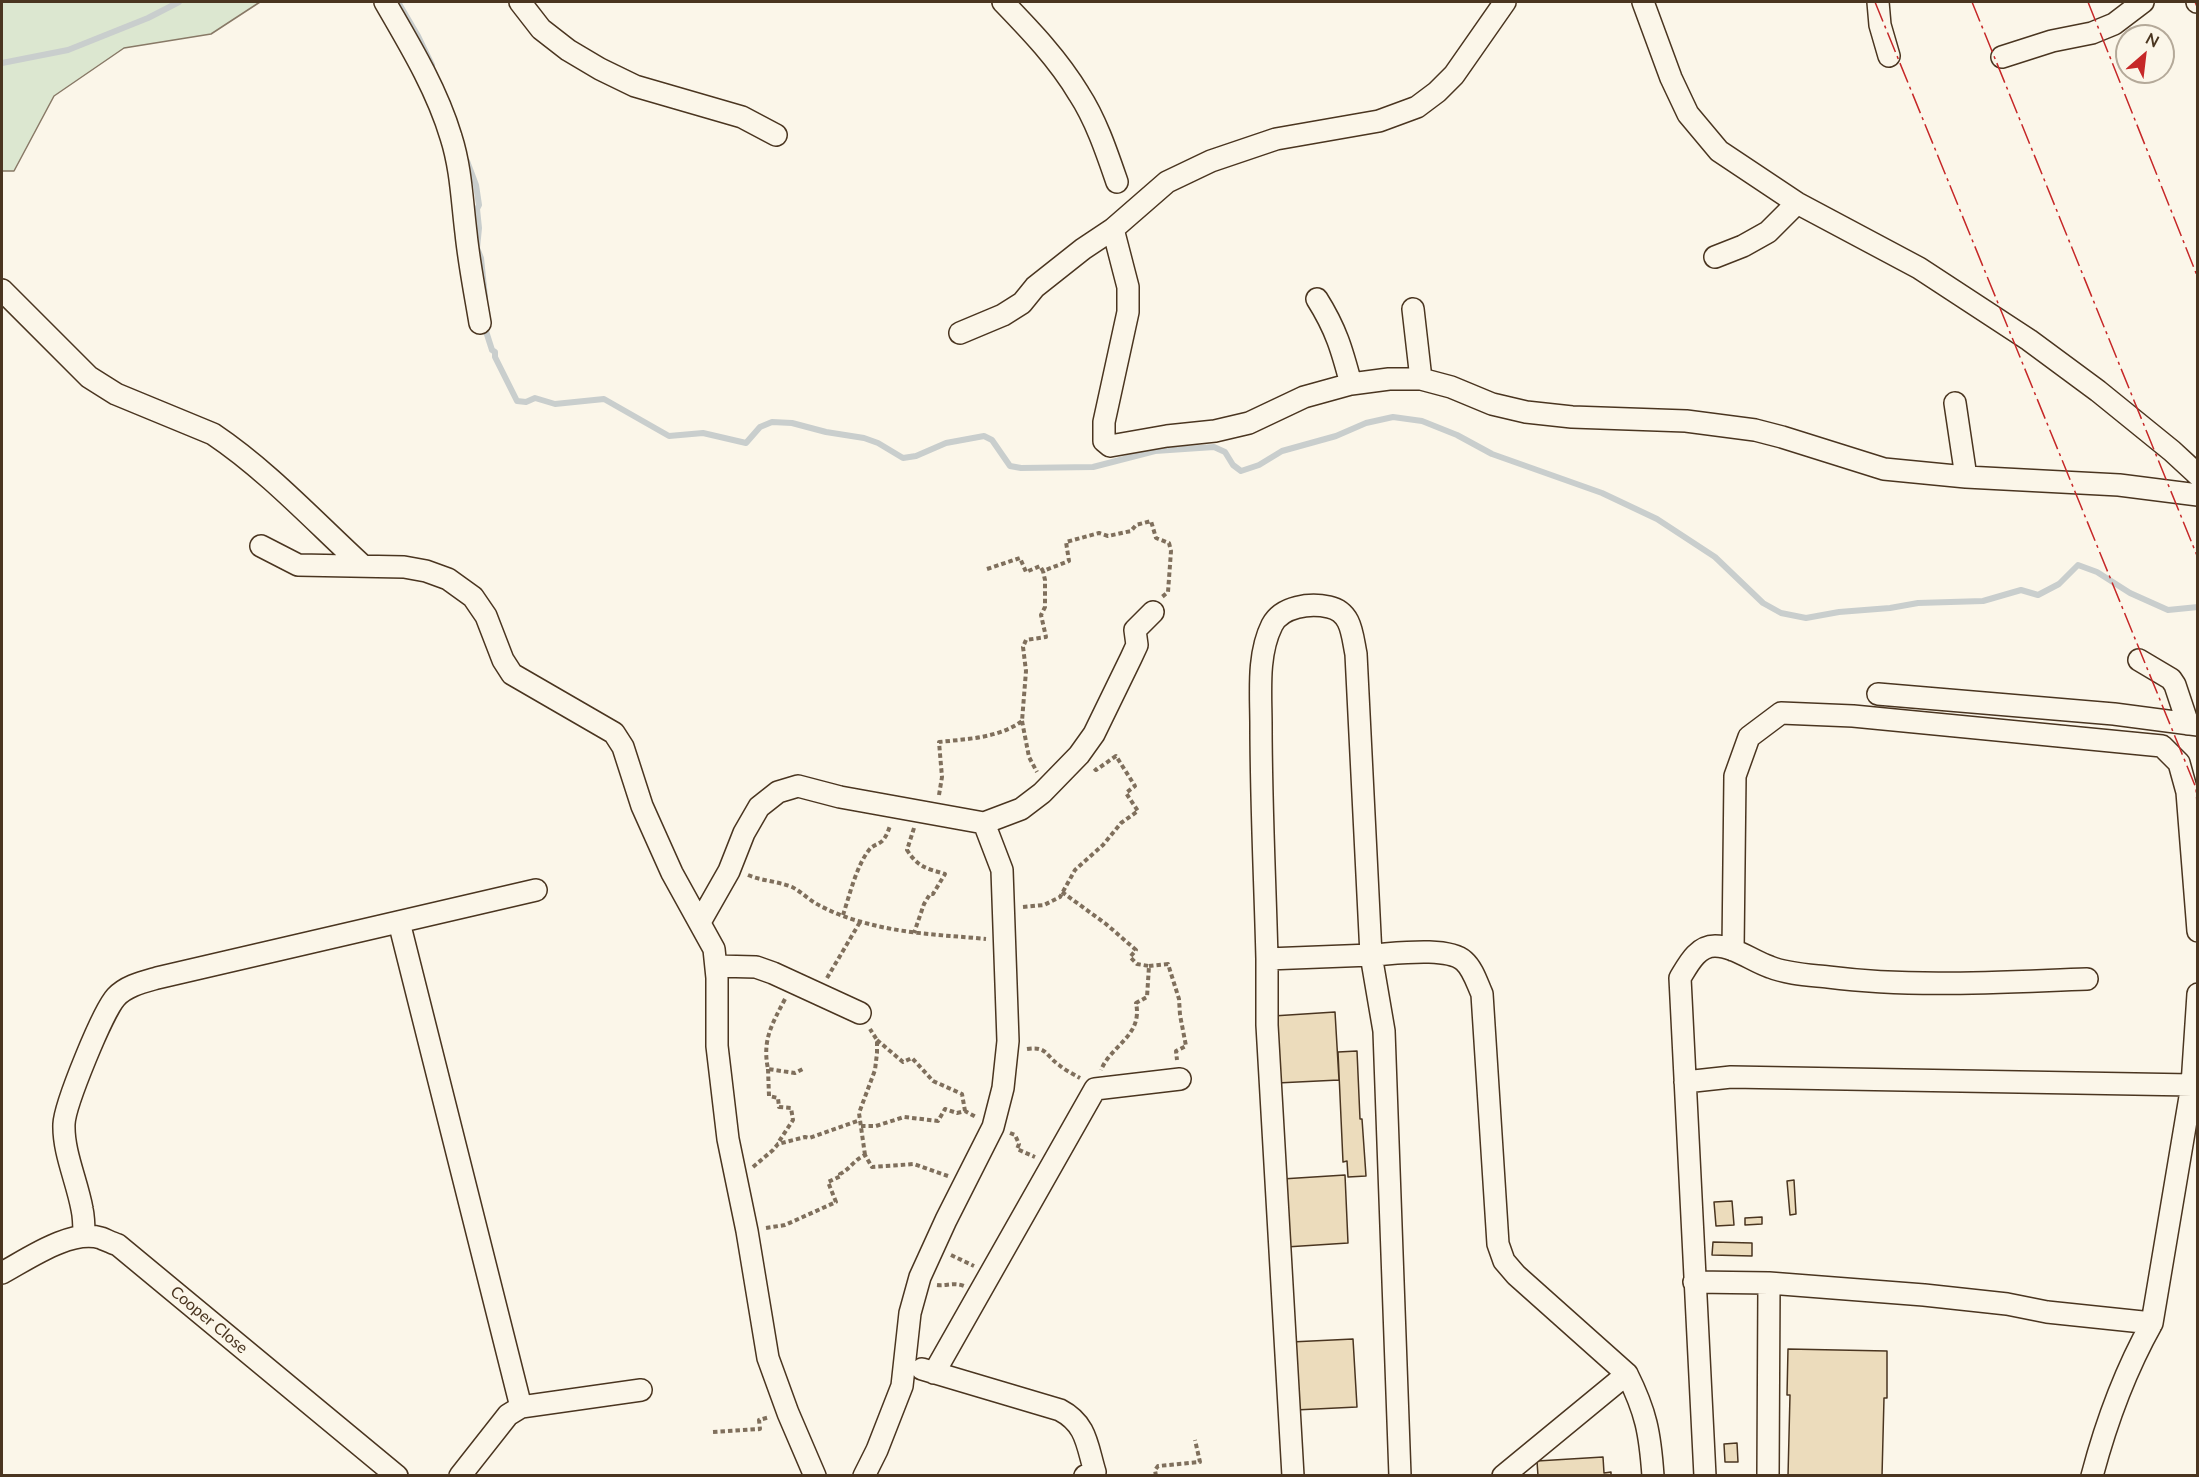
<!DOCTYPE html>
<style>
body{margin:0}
#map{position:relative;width:2199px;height:1477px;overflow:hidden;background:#fbf6e9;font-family:Lato,sans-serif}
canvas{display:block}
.frame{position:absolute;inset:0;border:3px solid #4a3520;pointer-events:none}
.north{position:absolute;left:2115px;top:24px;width:60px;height:60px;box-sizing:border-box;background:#fbf6e9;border:2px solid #b4a999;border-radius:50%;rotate:28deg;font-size:16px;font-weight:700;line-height:24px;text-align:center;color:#4a3520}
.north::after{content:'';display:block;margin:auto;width:21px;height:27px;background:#c62828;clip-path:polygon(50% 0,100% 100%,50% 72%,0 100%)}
</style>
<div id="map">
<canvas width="2199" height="1477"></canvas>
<div class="frame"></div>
<div class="north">N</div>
</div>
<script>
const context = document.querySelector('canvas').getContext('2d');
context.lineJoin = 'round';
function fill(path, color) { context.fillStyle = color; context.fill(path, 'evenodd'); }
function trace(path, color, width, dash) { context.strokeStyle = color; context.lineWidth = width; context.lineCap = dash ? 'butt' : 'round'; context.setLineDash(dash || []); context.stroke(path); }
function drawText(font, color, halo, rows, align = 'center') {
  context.font = font + ' Lato,sans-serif'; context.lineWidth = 4.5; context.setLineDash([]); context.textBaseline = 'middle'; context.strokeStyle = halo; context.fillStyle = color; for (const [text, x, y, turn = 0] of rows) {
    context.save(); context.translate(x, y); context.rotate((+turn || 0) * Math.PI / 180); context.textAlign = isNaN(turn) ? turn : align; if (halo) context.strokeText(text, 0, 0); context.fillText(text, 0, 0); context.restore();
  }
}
const green = new Path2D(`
 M 2,2 L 260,2 L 211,34 L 124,48 L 54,96 L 14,171 L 2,171 Z`);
const stream = new Path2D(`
 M 398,2 L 418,36 L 432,65
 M 2,63 L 68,50 L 148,18 L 179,2
 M 467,161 L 476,185 L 479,205 L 477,209 L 479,228 L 477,248 L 481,258 L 485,297
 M 484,325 L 492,350 L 495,352 L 495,357 L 517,401 L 526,402 L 535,398 L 555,404 L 604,399 L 669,436 L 703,433 L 746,443 L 760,427 L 772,422 L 792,423 L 826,432 L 864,438 L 878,443 L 903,458 L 916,456 L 946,443 L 984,436 L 992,440 L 1010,466 L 1021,468 L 1093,467 L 1155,451 L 1214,447 L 1225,452 L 1233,465 L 1241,471 L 1259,465 L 1282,451 L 1336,436 L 1366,423 L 1393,417 L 1422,421 L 1457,435 L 1492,454 L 1602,493 L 1657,519 L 1715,557 L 1763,603 L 1781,613 L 1806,618 L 1839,612 L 1890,608 L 1918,603 L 1983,601 L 2021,590 L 2038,595 L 2059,584 L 2078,565 L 2097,572 L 2130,593 L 2168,610 L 2198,607`);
const building = new Path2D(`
 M 1335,1012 L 1339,1080 L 1277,1083 L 1273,1016 Z
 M 1357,1051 L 1360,1119 L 1362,1119 L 1366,1176 L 1348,1177 L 1347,1161 L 1343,1162 L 1338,1052 Z
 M 1345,1175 L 1348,1243 L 1286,1247 L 1282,1179 Z
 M 1794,1180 L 1796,1214 L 1790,1215 L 1787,1181 Z
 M 1732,1201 L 1734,1225 L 1716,1226 L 1714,1202 Z
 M 1762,1217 L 1762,1224 L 1745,1225 L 1745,1218 Z
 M 1713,1242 L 1752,1243 L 1752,1256 L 1712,1255 Z
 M 1353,1339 L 1357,1407 L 1295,1410 L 1291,1342 Z
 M 1788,1349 L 1887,1351 L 1887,1398 L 1884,1398 L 1882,1476 L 1788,1476 L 1790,1395 L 1787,1395 Z
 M 1737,1443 L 1738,1462 L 1725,1462 L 1724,1444 Z
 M 1603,1457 L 1604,1473 L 1611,1472 L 1611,1476 L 1538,1476 L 1537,1461 Z`);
const path = new Path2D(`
 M 987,569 L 1020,558 L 1026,572 L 1040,566 L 1043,571 L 1069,561 L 1066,542 L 1099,533 L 1108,536 L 1131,531 L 1136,525 L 1151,521 L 1156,538 L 1169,543 L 1171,551 L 1168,592 L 1162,597
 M 1022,721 L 1029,757 L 1037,772
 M 939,795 L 942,777 L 939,742 C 967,739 999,738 1022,721 L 1026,671 L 1023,647 L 1026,640 L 1046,637 L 1041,615 L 1045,607 L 1045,580 L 1043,571
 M 914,828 L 907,850 C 918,867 925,868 945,874 L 933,894 L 930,894 L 924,904 L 914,933
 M 748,875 C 762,881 777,881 792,887 C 800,891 807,898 815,903 C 829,911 846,918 862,922 C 903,934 944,935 986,939
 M 1062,892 L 1106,924 L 1136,950 L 1130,957 L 1137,964 L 1149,966 L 1147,997 L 1136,1003 C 1143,1036 1111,1045 1101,1070
 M 1023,907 L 1044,905 L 1060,897 L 1075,870 L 1103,845 L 1121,823 L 1138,811 L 1126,793 L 1135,786 L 1116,756 L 1096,770 L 1093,767
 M 843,915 C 850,894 856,867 869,850 C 873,845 877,845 881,842 C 886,838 888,831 890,826
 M 1149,966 L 1168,964 L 1179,999 L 1180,1015 L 1186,1046 L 1176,1051 L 1177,1060
 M 827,978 L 860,922
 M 785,999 C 772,1024 762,1040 768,1069 L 795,1073 L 805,1068
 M 877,1040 L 903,1062 L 912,1058 L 933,1081 L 962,1094 L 965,1111
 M 1027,1049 C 1047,1046 1045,1055 1059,1065 C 1065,1070 1073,1074 1080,1078
 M 768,1069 L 769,1096 L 778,1098 L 779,1107 L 791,1108 L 793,1120 L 778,1143
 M 861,1126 L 876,1126 L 904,1117 L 938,1121 L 945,1109 L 957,1113 L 965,1111 L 976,1117
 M 1010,1133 L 1015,1135 L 1019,1144 L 1017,1149 L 1035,1157
 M 865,1155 L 859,1113 L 875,1070 L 877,1053 L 877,1040 L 870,1029
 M 753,1167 L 773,1150 L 778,1144 L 805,1137 L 809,1138 L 860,1120
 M 766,1228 L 785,1225 L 836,1202 L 828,1182 L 841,1176 L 840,1174 C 850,1169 854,1160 865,1155 L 872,1167 L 914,1164 L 948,1176
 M 951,1255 L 974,1266
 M 937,1285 C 947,1286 954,1282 964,1286
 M 713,1432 L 760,1429 L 759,1420 L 770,1417
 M 1156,1476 L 1155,1470 L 1158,1466 L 1200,1462 L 1195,1440`);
const minor = new Path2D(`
 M 385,2 C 410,45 437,90 451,137 C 461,168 462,201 466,233 C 469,263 475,293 480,323
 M 520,2 L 541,29 L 568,50 L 600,69 L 635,86 L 742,117 L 776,135
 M 1003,2 C 1030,30 1058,59 1079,94 C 1096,120 1107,153 1117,182
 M 1643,2 L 1671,78 L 1688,114 L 1719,151 L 1797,203 L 1919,268 L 2029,340 L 2098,391 L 2172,451 L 2198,475
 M 1878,2 L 1880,25 L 1889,56
 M 2197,2 L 2198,2
 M 2002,57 L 2052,41 L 2092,33 L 2114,24 L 2143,2
 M 1113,229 L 1128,287 L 1128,312 L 1104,422 L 1104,441 L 1110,446 L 1167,436 L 1215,431 L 1249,423 L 1304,397 L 1351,384 L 1389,379 L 1421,379 L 1451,387 L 1492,404 L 1526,412 L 1572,417 L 1686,421 L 1755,430 L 1782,437 L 1884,469 L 1966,477 L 2119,485 L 2198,495
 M 1715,257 L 1743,246 L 1768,232 L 1797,203
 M 2,290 L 89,377 L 116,394 L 213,434 C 268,471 314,521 363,566
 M 1317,299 C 1336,329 1342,350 1351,384
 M 1413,309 L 1421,379
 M 960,333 L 1003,315 L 1022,303 L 1035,287 L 1083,249 L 1113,229 L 1167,182 L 1211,161 L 1276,139 L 1379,121 L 1417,107 L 1437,92 L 1454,75 L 1505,2
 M 1955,403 L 1966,477
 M 261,546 L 298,565 L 404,567 L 426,571 L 448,579 L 473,597 L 486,616 L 503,660 L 512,674 L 614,733 L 623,747 L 642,806 L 672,873 L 714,949 L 717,978 L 717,1046 L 728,1139 L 747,1231 L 768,1358 L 788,1413 L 815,1476
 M 2139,660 L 2171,679 L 2175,685 L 2188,724
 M 1878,694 L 2114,714 L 2198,725
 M 984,823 L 1021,809 L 1042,793 L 1079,755 L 1094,734 L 1131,658 L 1137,645 L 1135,630 L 1153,612
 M 399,922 L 521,1407
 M 700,922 L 729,871 L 744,833 L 759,807 L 778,792 L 798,786 L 840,797 L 984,823 L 1002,870 L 1008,1041 L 1003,1088 L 993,1127 L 946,1220 L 920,1277 L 910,1313 L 902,1386 L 877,1450 L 864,1476
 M 1733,950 L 1735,776 L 1749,737 L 1781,713 L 1853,716 L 2162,746 L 2179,763 L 2187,792 L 2198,931
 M 1267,959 C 1265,881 1261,803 1261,725 C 1261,693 1257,655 1272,625 C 1282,606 1310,603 1329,607 C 1352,612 1352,635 1356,654 L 1371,955 C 1393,954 1447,946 1464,961 C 1473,969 1477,983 1482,994 L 1498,1244 L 1504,1261 L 1516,1275 L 1627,1374 L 1503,1476
 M 716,966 L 756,967 L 773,973 L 860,1013
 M 1685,1082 L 1731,1077 L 2192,1085
 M 84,1236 C 84,1227 84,1218 82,1209 C 77,1181 63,1152 64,1124 C 65,1104 103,1011 116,997 C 126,986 143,982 157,978 L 536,890
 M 2,1273 C 28,1259 70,1229 101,1238 C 106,1240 112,1243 118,1245 L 397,1476
 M 1694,1282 L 1769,1283 L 1924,1295 L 2007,1304 L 2047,1312 L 2152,1323 C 2125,1371 2106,1423 2092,1476
 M 2152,1323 L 2192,1085 L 2198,994
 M 922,1369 L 1060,1410 C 1087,1424 1087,1446 1095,1472 L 1085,1476
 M 934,1373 L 1095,1089 L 1180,1079
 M 1627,1374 C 1646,1412 1650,1433 1653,1476
 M 460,1476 L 508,1415 L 521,1407 L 641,1390
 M 1293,1476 L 1267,1025 L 1267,959 L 1371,955 L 1384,1031 L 1400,1476
 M 1705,1476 L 1680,978 C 1688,965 1697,946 1715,946 C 1734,946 1752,961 1770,967 C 1787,974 1810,975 1828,977 C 1914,988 2001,982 2087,979
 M 1768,1476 L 1769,1283`);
const power = new Path2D(`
 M 1875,2 L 2196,788 L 2198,820
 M 1972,2 L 2198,558
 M 2088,2 L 2198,278
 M 2195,2 L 2198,9`);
const streetNames = [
 ["Cooper Close",209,1320,40]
];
fill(green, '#dce7d0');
trace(green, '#887966', 1.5);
trace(stream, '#c9cecd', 6);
fill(building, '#ecdcbc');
trace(building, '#4a3520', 1.5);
trace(minor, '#4a3520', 24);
trace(path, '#7f6f5c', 4, [4.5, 3]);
trace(minor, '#fbf6e9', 21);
trace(power, '#c62828', 1.5, [21, 4.5, 3, 4.5]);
drawText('16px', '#4a3520', '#fbf6e9', streetNames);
</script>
